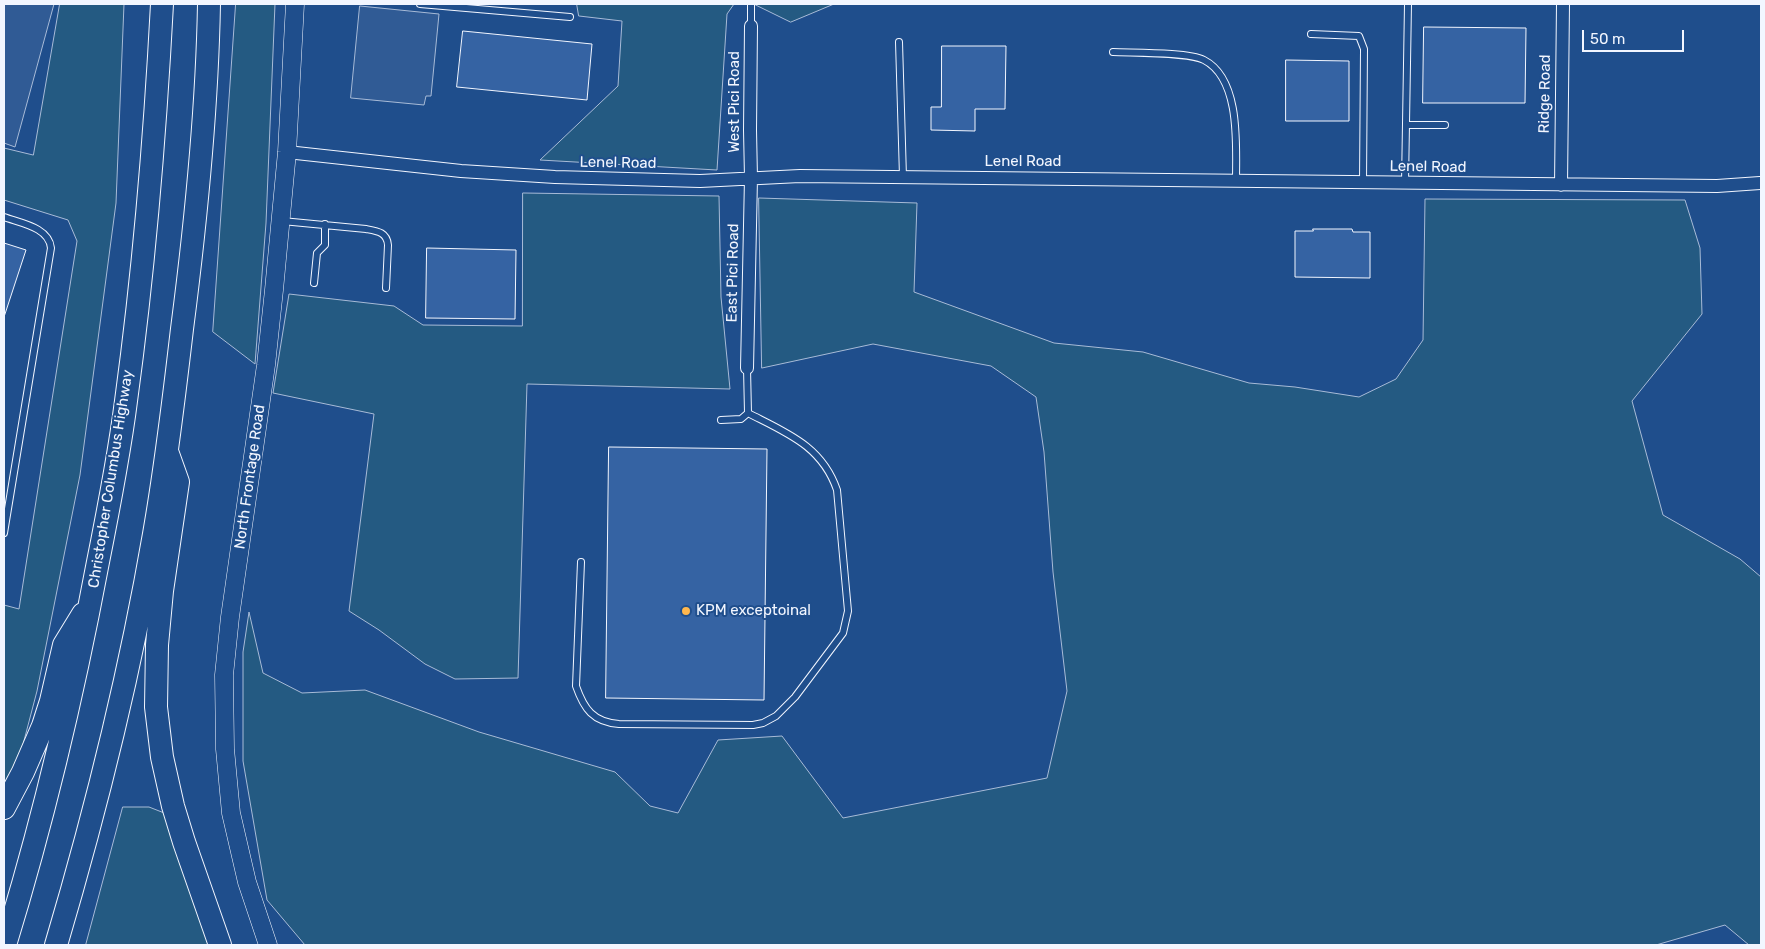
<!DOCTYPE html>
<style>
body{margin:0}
#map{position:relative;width:1765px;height:949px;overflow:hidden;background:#1f4e8c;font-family:Rubik,sans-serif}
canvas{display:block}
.frame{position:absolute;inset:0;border:5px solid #f2f6ff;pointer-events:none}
.scale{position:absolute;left:1582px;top:30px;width:102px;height:22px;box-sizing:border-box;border:2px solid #f2f6ff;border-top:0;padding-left:6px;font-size:15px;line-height:18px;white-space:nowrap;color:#f2f6ff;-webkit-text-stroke:4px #1f4e8c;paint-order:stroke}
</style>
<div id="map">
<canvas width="1765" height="949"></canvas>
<div class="frame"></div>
<div class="scale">50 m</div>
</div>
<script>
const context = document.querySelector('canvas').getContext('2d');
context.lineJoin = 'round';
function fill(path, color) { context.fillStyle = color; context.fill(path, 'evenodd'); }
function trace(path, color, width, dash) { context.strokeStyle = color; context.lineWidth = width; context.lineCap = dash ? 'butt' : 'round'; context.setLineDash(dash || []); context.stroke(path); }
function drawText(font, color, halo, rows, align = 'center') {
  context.font = font + ' Rubik,sans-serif'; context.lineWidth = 4; context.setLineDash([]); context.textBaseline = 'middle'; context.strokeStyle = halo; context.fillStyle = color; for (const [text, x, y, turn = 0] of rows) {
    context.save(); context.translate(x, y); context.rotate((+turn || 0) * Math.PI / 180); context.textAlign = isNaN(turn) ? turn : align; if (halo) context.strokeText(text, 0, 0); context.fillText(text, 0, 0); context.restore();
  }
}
const green = new Path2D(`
 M 60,4 L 124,4 L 116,203 L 80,475 L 37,691 L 15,775 L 4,792 L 4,605 L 19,609 L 77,241 L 68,220 L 4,200 L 4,148 L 33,155 Z
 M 236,4 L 275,4 L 266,223 L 255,364 L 213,332 Z
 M 577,4 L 734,4 L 727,14 L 717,170 L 540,160 L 618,86 L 622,21 L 579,16 Z
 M 754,4 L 834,4 L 791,22 Z
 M 523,193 L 719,196 L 721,297 L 730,389 L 527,384 L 518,678 L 455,679 L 425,664 L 379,630 L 349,611 L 374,414 L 273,393 L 289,294 L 394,306 L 423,325 L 522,326 Z
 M 759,198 L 917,203 L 914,292 L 1054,343 L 1143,352 L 1249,383 L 1295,387 L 1359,397 L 1396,379 L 1423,340 L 1425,199 L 1685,200 L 1700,248 L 1702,314 L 1632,401 L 1663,515 L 1740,559 L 1761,577 L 1761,945 L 1749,945 L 1725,925 L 1656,945 L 305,945 L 267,900 L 243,761 L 243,652 L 249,612 L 263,673 L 302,693 L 365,690 L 479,732 L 615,772 L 650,806 L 678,813 L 718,740 L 782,736 L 843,818 L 1047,778 L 1067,691 L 1053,572 L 1044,452 L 1036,397 L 991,366 L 873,344 L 762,368 Z
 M 123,807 L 149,807 L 177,818 L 210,945 L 86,945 Z`);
const parking = new Path2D(`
 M 4,4 L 54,4 L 15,147 L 4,143 Z
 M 360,6 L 439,14 L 431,96 L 426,96 L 424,105 L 351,98 Z`);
const building = new Path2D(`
 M 1424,27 L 1526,28 L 1525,103 L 1423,103 Z
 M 463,31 L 592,44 L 587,100 L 457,87 Z
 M 942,46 L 1006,46 L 1005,109 L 975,109 L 975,131 L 931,130 L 931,107 L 941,107 Z
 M 1286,60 L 1349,61 L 1349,121 L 1286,121 Z
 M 1313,229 L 1352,229 L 1353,232 L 1370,232 L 1370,278 L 1295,277 L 1295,231 L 1313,231 Z
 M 4,243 L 26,250 L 4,317 Z
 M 427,248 L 516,250 L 515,319 L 426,318 Z
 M 609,447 L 767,449 L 764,700 L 606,698 Z`);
const lane = new Path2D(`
 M 420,4 L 570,17
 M 751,26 L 751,4
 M 1311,34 L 1359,36 L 1364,49 L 1363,182
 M 899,42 L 903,177
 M 1113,52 C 1133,53 1188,52 1204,60 C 1241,79 1236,146 1236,181
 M 1406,125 L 1445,125
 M 1405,183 L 1408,4
 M 4,217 C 20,223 49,227 51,248 L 4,533
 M 282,221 L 366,229 C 377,231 387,232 388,245 L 386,288
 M 314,283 L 317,253 L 325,245 L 325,224
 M 721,420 L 741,419 L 748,413
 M 581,562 L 576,686 C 584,709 593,722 619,724 L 753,725 L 763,723 L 776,716 L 795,697 L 843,633 L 848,611 L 837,490 C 822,446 787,433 748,413 L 747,368`);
const street = new Path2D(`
 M 287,152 L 461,171 L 555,177 L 700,181 L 800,176 L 1717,186 L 1760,183
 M 1561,185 L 1563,4
 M 747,368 L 751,178 L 750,130 L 751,26`);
const secondary = new Path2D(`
 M 268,945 L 247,882 L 231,813 L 225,749 L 224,675 L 230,617 L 266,365 L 274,290 L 287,152 L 295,4`);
const highway = new Path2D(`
 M 168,454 L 178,482 L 162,591 L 157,645 L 156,707 L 162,757 L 173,806 L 184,842 L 220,945
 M 4,808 L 23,772 L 43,726 L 51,701 L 64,645 L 83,614
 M 5,945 C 43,821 73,695 97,567 C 108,512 119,457 126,401 C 144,269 155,137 162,4
 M 56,945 C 96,810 130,673 154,534 C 166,466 174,398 182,329 C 196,221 207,113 209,4`);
const markers = [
 [686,611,5,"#ffb74d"]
];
const streetNames = [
 ["Ridge Road",1545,94,-89],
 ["West Pici Road",735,102,-90],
 ["Lenel Road",1023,162],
 ["Lenel Road",618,163,1],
 ["Lenel Road",1428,167,1],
 ["East Pici Road",733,273,-89],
 ["North Frontage Road",250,477,-82],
 ["Christopher Columbus Highway",111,479,-81]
];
const poiNames = [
 ["KPM exceptoinal",696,611]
];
fill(green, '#245a82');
trace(green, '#a8bbd7', 1);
fill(parking, '#305b95');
trace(parking, '#a8bbd7', 1);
fill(building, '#3563a3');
trace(building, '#f2f6ff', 1);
trace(lane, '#f2f6ff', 8);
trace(street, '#f2f6ff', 14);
trace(secondary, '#f2f6ff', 19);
trace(highway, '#f2f6ff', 24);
trace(lane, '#1f4e8c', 6);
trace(street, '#1f4e8c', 12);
trace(secondary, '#1f4e8c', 18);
trace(highway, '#1f4e8c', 22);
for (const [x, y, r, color] of markers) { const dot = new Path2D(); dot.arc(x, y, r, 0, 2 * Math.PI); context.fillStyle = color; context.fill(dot); trace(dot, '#1f4e8c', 2); }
drawText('15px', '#f2f6ff', '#1f4e8c', streetNames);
drawText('15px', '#f2f6ff', '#1f4e8c', poiNames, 'left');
</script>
